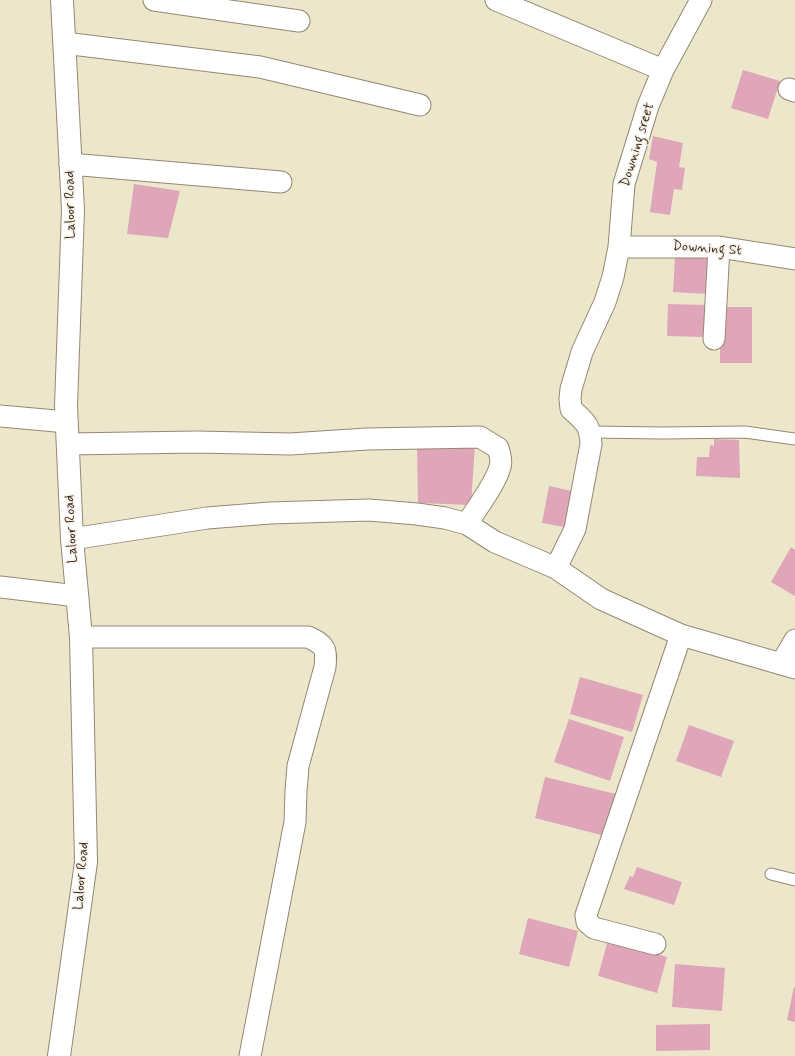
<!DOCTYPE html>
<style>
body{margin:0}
canvas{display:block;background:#ece6cb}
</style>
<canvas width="795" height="1056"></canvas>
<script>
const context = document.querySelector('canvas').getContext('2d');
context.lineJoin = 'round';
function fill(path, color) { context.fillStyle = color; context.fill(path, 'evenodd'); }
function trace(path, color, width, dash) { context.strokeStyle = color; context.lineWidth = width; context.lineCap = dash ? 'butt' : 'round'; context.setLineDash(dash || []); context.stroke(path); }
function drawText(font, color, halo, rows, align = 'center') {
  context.font = font + ' Mynerve,sans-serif'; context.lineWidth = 3; context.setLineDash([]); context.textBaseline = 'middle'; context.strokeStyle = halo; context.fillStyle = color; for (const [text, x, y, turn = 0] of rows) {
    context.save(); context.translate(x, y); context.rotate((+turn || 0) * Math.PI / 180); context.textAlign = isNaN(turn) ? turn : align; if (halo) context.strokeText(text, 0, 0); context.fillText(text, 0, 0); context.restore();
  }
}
const building = new Path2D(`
 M 743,70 L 780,81 L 768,119 L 731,108 Z
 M 653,136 L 683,143 L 679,167 L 685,168 L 682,190 L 674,189 L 670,215 L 650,212 L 657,162 L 649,159 Z
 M 134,184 L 180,191 L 168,238 L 127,234 Z
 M 675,257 L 711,258 L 710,294 L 673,292 Z
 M 668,304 L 707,305 L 705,337 L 667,336 Z
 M 720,307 L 752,307 L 752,363 L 720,363 Z
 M 714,439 L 739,440 L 740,478 L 696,476 L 697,457 L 709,457 L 710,445 L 714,446 Z
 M 417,444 L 475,444 L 471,505 L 418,503 Z
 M 549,486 L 576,492 L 569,528 L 542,523 Z
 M 791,547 L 795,550 L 795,596 L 771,582 Z
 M 580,677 L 643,695 L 632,732 L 570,714 Z
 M 569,719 L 624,737 L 610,781 L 554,762 Z
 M 689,725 L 734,741 L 721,777 L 676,761 Z
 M 545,777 L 616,794 L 605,836 L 535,818 Z
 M 637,867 L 682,882 L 674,905 L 624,889 L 630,876 L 633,877 Z
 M 528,918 L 578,931 L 569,967 L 519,954 Z
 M 608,940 L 667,957 L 657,993 L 598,976 Z
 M 675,964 L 725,968 L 722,1011 L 672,1007 Z
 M 794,987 L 795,987 L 795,1022 L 787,1020 Z
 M 710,1024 L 710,1050 L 656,1051 L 656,1025 Z`);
const service = new Path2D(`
 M 591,432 L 663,433 L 745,432 L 795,439
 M 771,874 L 795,880`);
const minor = new Path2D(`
 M 154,0 L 299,21
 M 496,0 L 663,70
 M 64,43 L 260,67 L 420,105
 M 789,89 L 795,91
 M 70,164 L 281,182
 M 619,247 L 719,247 L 795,259
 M 714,339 L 719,247
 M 0,416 L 67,422
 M 68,444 L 197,442 L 290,444 L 367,439 L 480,437 L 498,448 C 500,454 502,461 500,467 C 496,483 476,509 467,524
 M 72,539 L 207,518 L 270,513 L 369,510 L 417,514 L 445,518 L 467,524 L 495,542 L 556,568 L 601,599 L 681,635 L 795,668
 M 556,568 L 575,529 L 591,444 C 590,424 585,422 571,409 L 570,399 L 571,389 L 582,352 L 605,302 L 613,277 L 619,247 L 624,184 L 648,106 L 663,70 L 701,0
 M 0,587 L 77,596
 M 81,637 L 308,637 C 325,645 327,648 325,667 L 298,766 L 296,791 L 295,822 L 250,1056
 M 781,664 L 795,640
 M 655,944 L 594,928 L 587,922 L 586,915 L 681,635`);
const tertiary = new Path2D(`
 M 59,1056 L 86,862 L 81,637 L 72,539 L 66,406 L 73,210 L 62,0`);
const streetNames = [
 ["Downing sreet",638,145,-73],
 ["Laloor Road",71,205,-91],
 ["Downing St",707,249,4],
 ["Laloor Road",72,529,-93],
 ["Laloor Road",82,876,-85]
];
fill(building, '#dfa6b9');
trace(service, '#948874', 13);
trace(minor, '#948874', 23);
trace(tertiary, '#948874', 24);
trace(service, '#fff', 11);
trace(minor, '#fff', 21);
trace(tertiary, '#fff', 22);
drawText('14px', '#3b2a1e', '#f7f3e8', streetNames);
</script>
